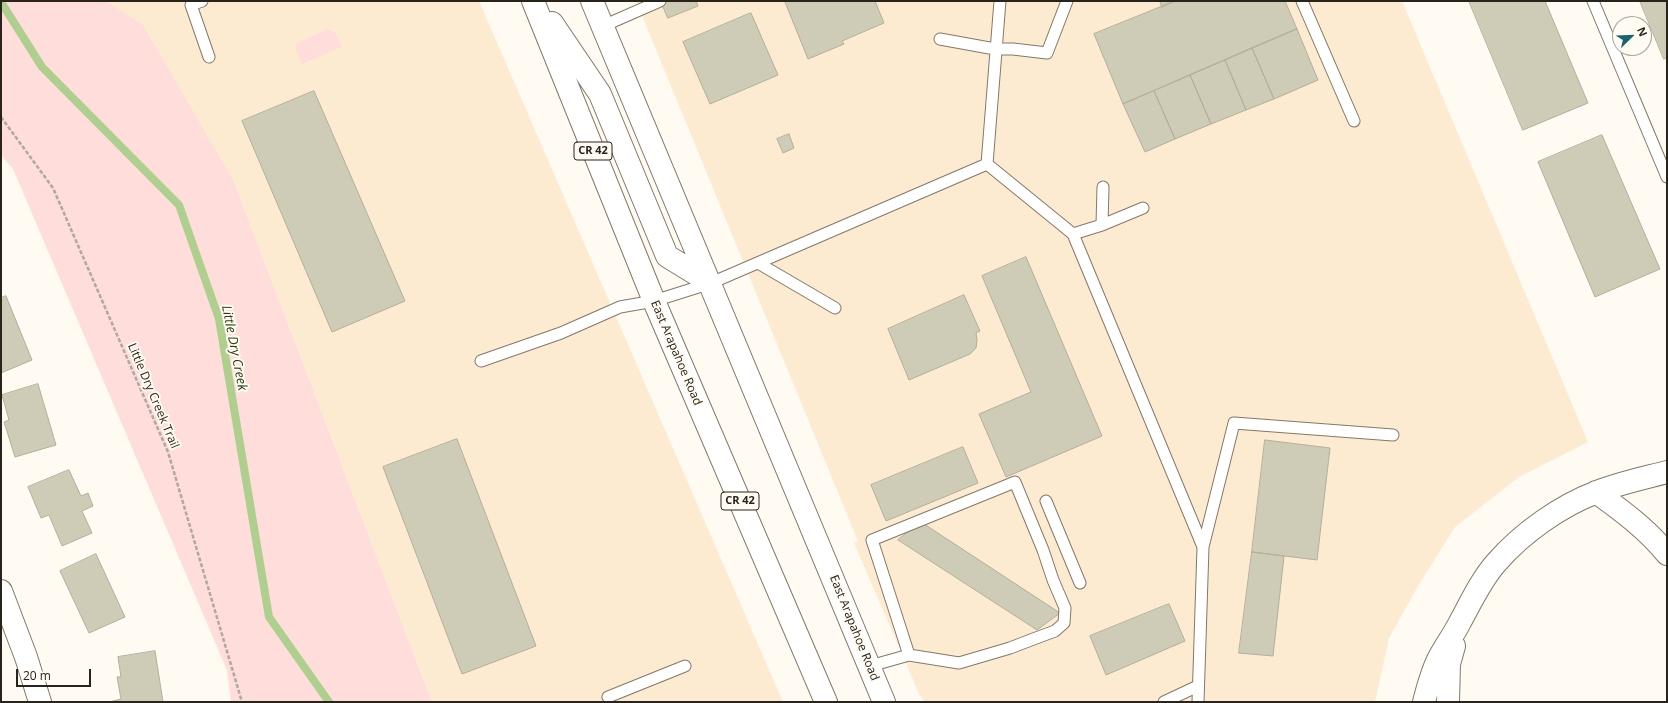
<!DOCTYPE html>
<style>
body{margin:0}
#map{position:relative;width:1668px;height:703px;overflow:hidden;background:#fffaf2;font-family:"Open Sans",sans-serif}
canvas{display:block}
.frame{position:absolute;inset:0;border:2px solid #28231b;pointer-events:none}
.north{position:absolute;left:1612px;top:16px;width:40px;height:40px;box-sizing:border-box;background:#fffaf2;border:1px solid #a9a49c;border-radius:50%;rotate:67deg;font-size:11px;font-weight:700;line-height:16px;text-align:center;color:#28231b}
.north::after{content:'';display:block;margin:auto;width:14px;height:18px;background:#19656f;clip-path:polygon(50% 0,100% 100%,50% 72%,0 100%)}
.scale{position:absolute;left:16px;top:669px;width:75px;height:18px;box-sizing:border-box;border:2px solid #28231b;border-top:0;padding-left:5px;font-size:12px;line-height:14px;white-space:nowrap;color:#28231b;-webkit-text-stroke:3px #fffaf2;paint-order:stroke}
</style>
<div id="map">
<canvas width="1668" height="703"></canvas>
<div class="frame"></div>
<div class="north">N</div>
<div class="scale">20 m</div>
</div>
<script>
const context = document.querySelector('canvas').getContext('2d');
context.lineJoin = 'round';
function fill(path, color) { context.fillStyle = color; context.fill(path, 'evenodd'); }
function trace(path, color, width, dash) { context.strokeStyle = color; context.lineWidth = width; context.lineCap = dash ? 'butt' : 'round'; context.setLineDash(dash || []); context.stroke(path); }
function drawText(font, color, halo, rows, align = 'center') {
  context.font = font + ' "Open Sans",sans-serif'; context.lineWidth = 4; context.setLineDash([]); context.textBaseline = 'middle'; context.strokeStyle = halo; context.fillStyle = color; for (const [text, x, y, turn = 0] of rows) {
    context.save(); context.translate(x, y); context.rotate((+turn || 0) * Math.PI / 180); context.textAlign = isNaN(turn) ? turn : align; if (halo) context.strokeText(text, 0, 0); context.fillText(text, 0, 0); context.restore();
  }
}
const built = new Path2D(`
 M 106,1 L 479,1 L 783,702 L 432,702 L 234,182 Z
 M 636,1 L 1402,1 L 1588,442 L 1519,477 L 1455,527 L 1418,586 L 1389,638 L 1375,702 L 924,702 L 921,696 L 920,696 L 854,543 L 858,541 Z`);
const green = new Path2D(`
 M 1,1 L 106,1 L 143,25 L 234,182 L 432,702 L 231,702 L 227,670 L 13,169 L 1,155 Z
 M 327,29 L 335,32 L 342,47 L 302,64 L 295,47 L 296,44 Z`);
const stream = new Path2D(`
 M 1,2 L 42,67 L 179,205 L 219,319 L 269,617 L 329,702`);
const building = new Path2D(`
 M 661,1 L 696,1 L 698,6 L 668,18 Z
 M 788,1 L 875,1 L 884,23 L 842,41 L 844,44 L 808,59 L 785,2 Z
 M 1160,1 L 1175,1 L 1162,7 Z
 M 1175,1 L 1285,1 L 1297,29 L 1123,104 L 1094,34 Z
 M 1469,1 L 1545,1 L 1588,103 L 1523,130 Z
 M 1640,1 L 1667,1 L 1667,58 L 1664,59 Z
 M 751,13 L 778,75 L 710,104 L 683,42 Z
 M 1297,29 L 1318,80 L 1274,99 L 1252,48 Z
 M 1252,48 L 1274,99 L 1246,110 L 1225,60 Z
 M 1225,60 L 1246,110 L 1211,124 L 1190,75 Z
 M 1190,75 L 1211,124 L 1175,139 L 1154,91 Z
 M 314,91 L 405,301 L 332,332 L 242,121 Z
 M 1154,91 L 1175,139 L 1145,152 L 1123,104 Z
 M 789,134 L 794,148 L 783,153 L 777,139 Z
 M 1602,135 L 1660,269 L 1595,297 L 1538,162 Z
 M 1026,257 L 1102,436 L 1006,477 L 979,414 L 1031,392 L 982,276 Z
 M 964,295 L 980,331 L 976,333 L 977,340 L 976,348 L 970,354 L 909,380 L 888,329 Z
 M 6,296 L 32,360 L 1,373 L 1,298 Z
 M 38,384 L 56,445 L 15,457 L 4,422 L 9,420 L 2,395 Z
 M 457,439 L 536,646 L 462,674 L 383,467 Z
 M 1265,440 L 1330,448 L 1317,560 L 1252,552 Z
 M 963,447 L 978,483 L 886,521 L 871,485 Z
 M 69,470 L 81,496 L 88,493 L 93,506 L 82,511 L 92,533 L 62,546 L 49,515 L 41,518 L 28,487 Z
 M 921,522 L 1060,613 L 1037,630 L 898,540 Z
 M 1252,552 L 1284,556 L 1273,656 L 1239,653 Z
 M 96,554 L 125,617 L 89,633 L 60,571 Z
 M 1169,604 L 1185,641 L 1106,675 L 1090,636 Z
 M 155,651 L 163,702 L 109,702 L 121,699 L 117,677 L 121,677 L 118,657 Z`);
const path = new Path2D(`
 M 1,117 L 53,188 L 168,452 L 242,702`);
const lane = new Path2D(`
 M 202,1 L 191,5 L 209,57
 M 1302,1 L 1354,121
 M 1593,1 L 1667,177
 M 603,26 L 660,1
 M 940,39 L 995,49 L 1013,49 L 1047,53 L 1067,1
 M 987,164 L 1000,1
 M 1102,225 L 1103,187
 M 1073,234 L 1102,225 L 1143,208
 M 758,263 L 835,308
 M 481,361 L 561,333 L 620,307 L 654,301 L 711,283 L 987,164 L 1073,234 L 1203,547
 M 1046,501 L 1080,583
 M 870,666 L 909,655 L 959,663 L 1010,648 L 1036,638 L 1055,631 L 1064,623 L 1065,608 L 1053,580 L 1043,550 L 1015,482 L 872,540 L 909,655
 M 608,697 L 685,666
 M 1164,702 L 1198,686
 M 1198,702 L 1203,547 L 1234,423 L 1393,435`);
const street = new Path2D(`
 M 1,591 L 26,657 L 40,702`);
const secondary = new Path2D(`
 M 1596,492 C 1621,510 1648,530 1667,554
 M 1424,702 C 1428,687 1432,670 1440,656 C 1446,645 1454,634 1460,622 C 1471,602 1481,580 1496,563 C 1522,533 1560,506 1597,492 C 1620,483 1644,478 1667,472
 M 1448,702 L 1449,664 L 1454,646`);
const primary = new Path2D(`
 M 533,1 L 654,301 L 826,702
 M 592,1 L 884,702
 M 552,23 L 600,94 L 667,256 L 711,283`);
const shields = [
 [593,151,38],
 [740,501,38]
];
const shieldNames = [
 ["CR 42",593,151],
 ["CR 42",740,501]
];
const streetNames = [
 ["East Arapahoe Road",676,353,67],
 ["Little Dry Creek Trail",153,396,67],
 ["East Arapahoe Road",854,628,68]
];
const waterNames = [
 ["Little Dry Creek",234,348,79]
];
fill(built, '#fdebd1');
fill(green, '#feddda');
trace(stream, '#aecf8e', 8);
fill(building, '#ceccb6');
trace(building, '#b2b09b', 1);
trace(lane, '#847867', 13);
trace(street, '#847867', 24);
trace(secondary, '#847867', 24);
trace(primary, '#847867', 24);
trace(path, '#aea9a1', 2.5, [4, 2]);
trace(lane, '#fff', 11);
trace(street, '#fff', 22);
trace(secondary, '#fff', 22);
trace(primary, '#fff', 22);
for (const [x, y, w] of shields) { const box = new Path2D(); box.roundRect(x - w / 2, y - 9, w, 18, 3); context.fillStyle = '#fffaf2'; context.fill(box); trace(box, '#28231b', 1); }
drawText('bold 11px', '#28231b', null, shieldNames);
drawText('12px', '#28231b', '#fffaf2', streetNames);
drawText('italic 13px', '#2b4012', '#fffaf2', waterNames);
</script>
